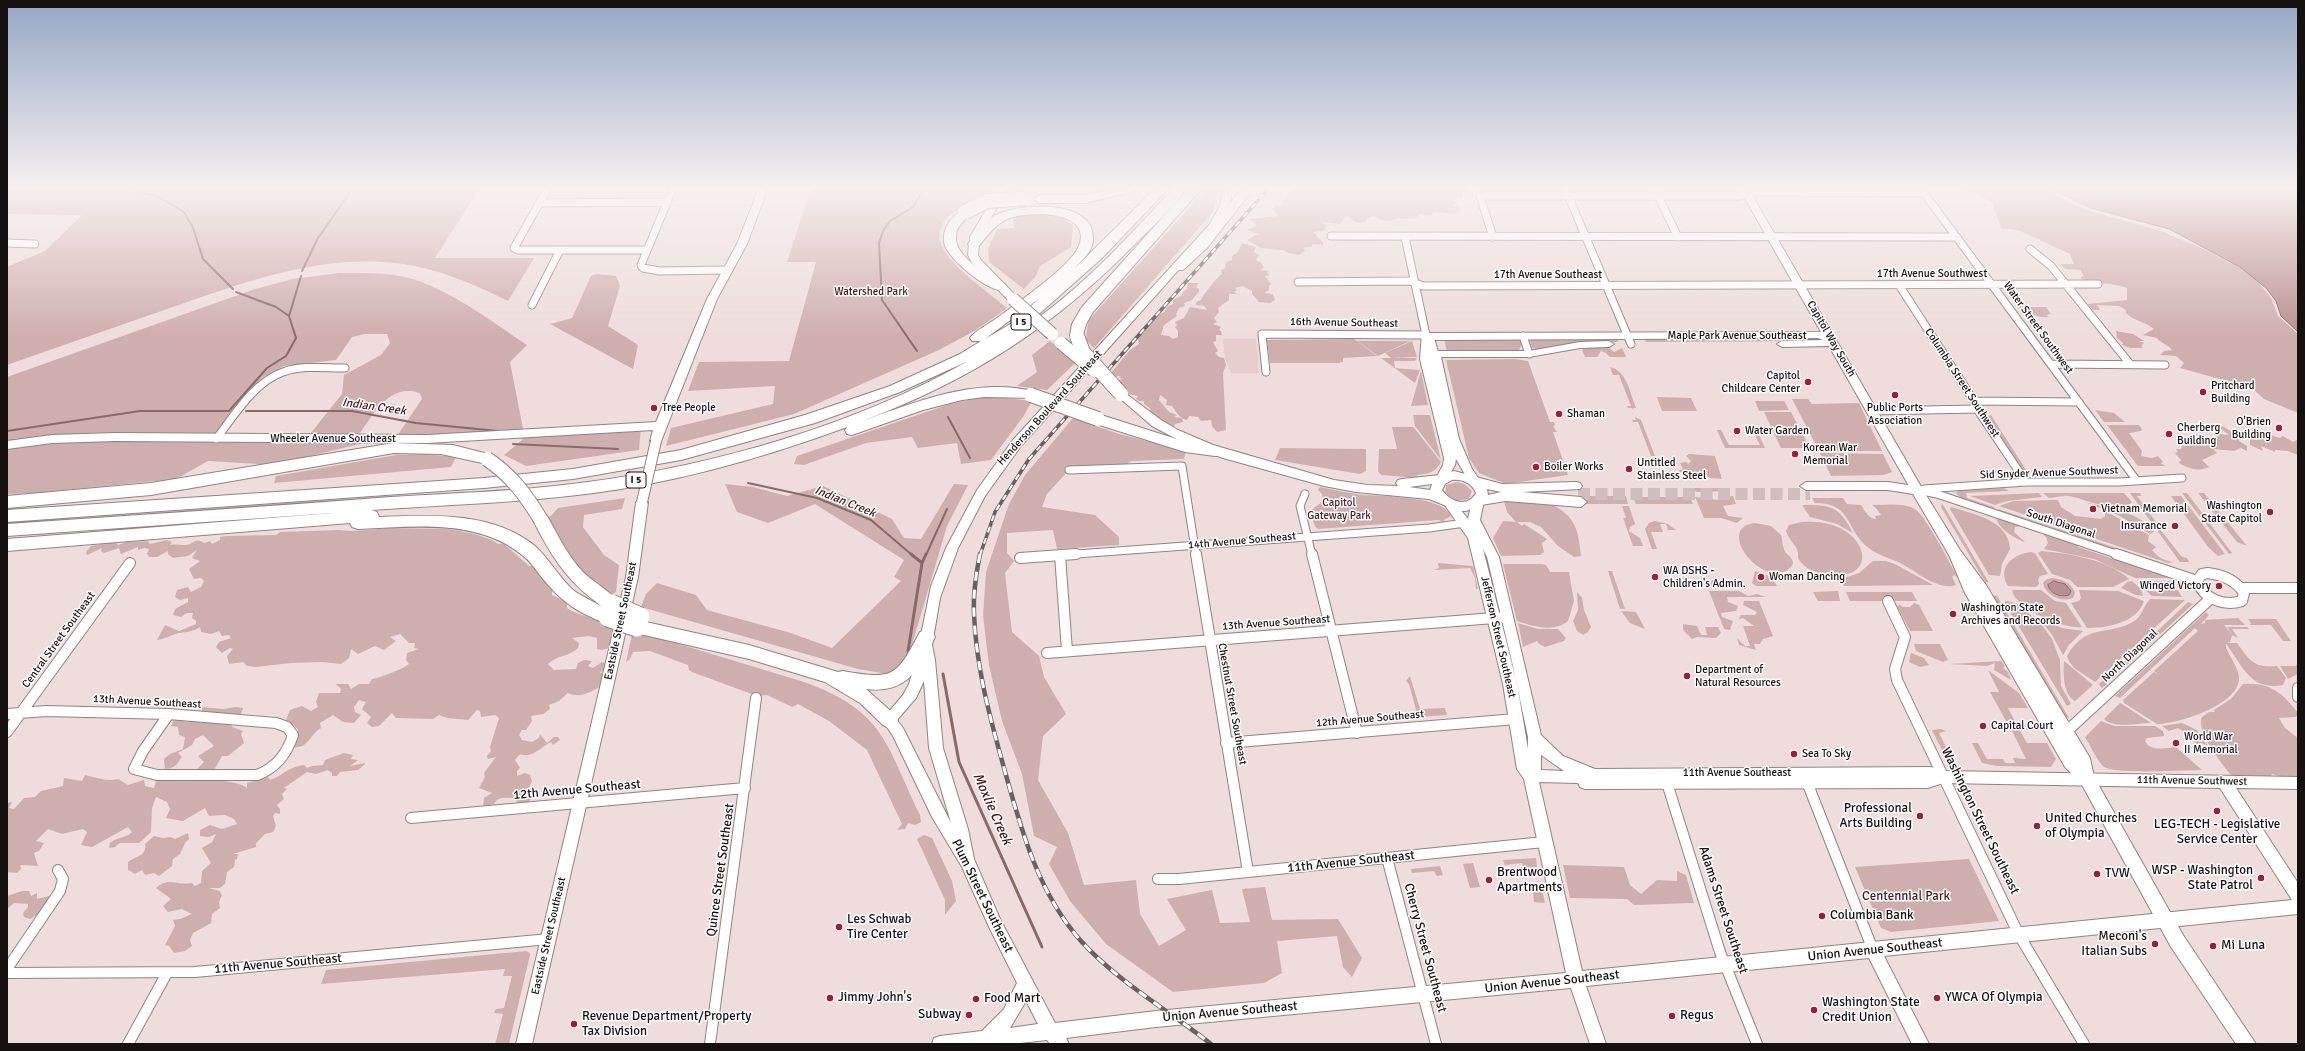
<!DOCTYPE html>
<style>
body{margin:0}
#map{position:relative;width:2305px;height:1051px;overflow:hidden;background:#eedddc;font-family:Signika,sans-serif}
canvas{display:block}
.frame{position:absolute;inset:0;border:8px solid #161111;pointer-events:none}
</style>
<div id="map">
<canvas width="2305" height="1051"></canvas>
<div class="frame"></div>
</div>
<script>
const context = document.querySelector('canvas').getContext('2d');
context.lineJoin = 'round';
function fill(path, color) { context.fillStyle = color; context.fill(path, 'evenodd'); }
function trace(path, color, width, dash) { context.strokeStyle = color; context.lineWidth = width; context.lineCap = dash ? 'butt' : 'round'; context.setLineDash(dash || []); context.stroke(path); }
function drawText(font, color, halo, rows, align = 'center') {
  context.font = font + ' Signika,sans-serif'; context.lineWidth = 3; context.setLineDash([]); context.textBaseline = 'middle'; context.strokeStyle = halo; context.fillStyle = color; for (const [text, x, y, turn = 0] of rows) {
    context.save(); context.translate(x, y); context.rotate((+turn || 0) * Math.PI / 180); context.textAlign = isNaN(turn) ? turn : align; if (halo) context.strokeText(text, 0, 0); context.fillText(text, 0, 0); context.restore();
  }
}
const built = new Path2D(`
 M 1223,339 L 1256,339 L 1259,373 L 1231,373 L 1225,359 Z`);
const green = new Path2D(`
 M 7,188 L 480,188 L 435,258 L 534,258 L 508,301 C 478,286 448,273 415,266 C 332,250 250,280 173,307 C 117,326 62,346 7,365 L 7,267 L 45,251 L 82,215 L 7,214 Z
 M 811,188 L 993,188 L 988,197 C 891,229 962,270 1007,308 L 976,330 L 939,350 L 794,414 L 666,446 L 671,428 L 773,404 L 775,386 L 688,391 L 699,362 L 789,361 L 816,262 L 787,262 Z
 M 1207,188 L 1219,188 L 1213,212 L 1094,348 L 1086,340 L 1088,321 Z
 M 1290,188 L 1470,188 L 1467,194 L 1464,191 L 1462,198 L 1454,199 L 1456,203 L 1453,206 L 1459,205 L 1460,210 L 1455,214 L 1434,212 L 1430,216 L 1420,214 L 1414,219 L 1397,218 L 1390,221 L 1381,220 L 1374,216 L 1368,218 L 1365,222 L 1357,223 L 1347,216 L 1339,224 L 1323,222 L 1322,223 L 1327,225 L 1324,231 L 1313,232 L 1323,242 L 1323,245 L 1312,244 L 1312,246 L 1303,248 L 1305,251 L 1299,255 L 1289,253 L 1283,250 L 1261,248 L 1247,240 L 1258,234 L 1247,230 L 1257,226 L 1250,219 L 1278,216 L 1273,209 L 1275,206 L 1283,205 L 1281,201 L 1287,198 L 1285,193 L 1291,192 Z
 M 1961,188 L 2044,188 L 2083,209 L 2161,231 L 2206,250 L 2251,273 L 2271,298 L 2278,316 L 2298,334 L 2298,413 L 2264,399 L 2252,388 L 2180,368 L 2184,363 L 2176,356 L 2160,355 L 2164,351 L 2172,350 C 2168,344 2161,344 2157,338 L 2143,335 L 2154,329 C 2146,322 2134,321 2126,313 L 2126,310 L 2119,306 L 2097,305 L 2100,310 L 2093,310 L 2088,304 L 2127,300 L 2127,288 C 2112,282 2096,285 2081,279 L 2081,277 L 2084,276 L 2080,270 L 2065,269 L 2060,264 L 2074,264 L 2070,254 L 2018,230 L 2001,228 L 1992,202 Z
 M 1035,214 L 1058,215 L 1073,225 L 1071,247 L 1040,266 L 1036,276 L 1024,289 L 989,262 L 988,249 L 997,229 L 1014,228 L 1013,217 Z
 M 1242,243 L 1256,247 L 1254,252 L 1259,255 L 1256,260 L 1261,263 L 1264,268 L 1260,270 L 1269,271 L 1267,273 L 1270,275 L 1265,276 L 1271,284 L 1269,286 L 1269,290 L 1264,293 L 1273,294 L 1275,300 L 1270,303 L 1259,302 L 1252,294 L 1252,291 L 1243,286 L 1235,288 L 1237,290 L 1234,292 L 1237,294 L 1229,294 L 1229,300 L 1218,308 L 1219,312 L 1214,318 L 1217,322 L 1213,324 L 1221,327 L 1219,330 L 1221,331 L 1222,335 L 1216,335 L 1216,341 L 1213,342 L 1218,351 L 1215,353 L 1219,357 L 1224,358 L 1226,365 L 1223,373 L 1226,430 L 1217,432 L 1212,426 L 1211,420 L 1201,421 L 1198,417 L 1189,416 L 1187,420 C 1180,419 1176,412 1172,406 L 1166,405 L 1167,400 L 1160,395 L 1159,400 L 1169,412 L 1177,415 L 1174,417 L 1182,418 L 1183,422 L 1175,424 L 1174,427 L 1169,427 L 1147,413 L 1151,409 L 1144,404 L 1144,401 L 1139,401 L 1136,399 L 1138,396 L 1127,394 L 1118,381 L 1122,379 L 1119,376 L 1114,377 L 1111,373 L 1130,350 L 1139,344 L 1137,335 L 1144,333 L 1150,319 L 1164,312 L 1168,306 L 1173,304 L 1173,300 L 1182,295 L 1183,292 L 1187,289 L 1188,283 L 1199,283 L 1196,287 L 1199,289 L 1199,292 L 1192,300 L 1184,303 L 1185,306 L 1179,308 L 1176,314 L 1177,316 L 1164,325 L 1161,335 L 1169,336 L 1173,339 L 1178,337 L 1178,331 L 1175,327 L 1177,325 L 1175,322 L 1184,318 L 1190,307 L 1207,310 L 1204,306 L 1196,305 L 1196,302 L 1201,300 C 1202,296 1218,276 1222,274 L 1221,270 L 1225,268 L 1226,262 L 1232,260 L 1232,256 L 1237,253 Z
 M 339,273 C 364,273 392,272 416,280 C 456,294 491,321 527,345 L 510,362 L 524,434 L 641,427 L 639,450 L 526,466 L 504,455 L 522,440 L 524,435 L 395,439 L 422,399 L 420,393 C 388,382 372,417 356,439 L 306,439 L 342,394 L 344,375 L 381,355 L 390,343 L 387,334 L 365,334 L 352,337 L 336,360 L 284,366 L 263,377 L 210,439 L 367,442 L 275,465 L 208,461 L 176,479 L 35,493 L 7,494 L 7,377 L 255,289 L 293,279 Z
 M 597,274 L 616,276 L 620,286 L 608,326 L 638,345 L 633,369 L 550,324 L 572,318 L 591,276 Z
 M 2015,303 L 2023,307 L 2046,307 L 2051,314 L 2046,315 L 2049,317 C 2041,318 2037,317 2031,313 L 2023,313 Z
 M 2116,331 L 2133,334 L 2144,341 L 2139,341 L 2144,343 L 2141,346 L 2143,348 L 2130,348 L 2122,345 L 2123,343 L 2117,338 Z
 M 1818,337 L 1821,341 L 1646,342 L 1644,338 Z
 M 1444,338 L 1513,338 L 1520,340 L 1522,344 L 1518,352 L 1447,352 Z
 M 1617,338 L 1618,342 L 1591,342 L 1540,350 L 1532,348 L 1530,341 L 1532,339 Z
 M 1354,339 L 1377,356 L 1343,358 L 1343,362 L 1338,363 L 1270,363 L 1267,340 Z
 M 1050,341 L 1076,362 L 1047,390 L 1017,386 L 1037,372 L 1032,355 Z
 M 1357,341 L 1410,341 L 1378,356 Z
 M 1412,341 L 1417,357 L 1391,358 L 1385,353 Z
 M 1607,346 L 1614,352 L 1622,348 L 1626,357 L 1610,357 L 1606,353 L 1601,351 L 1597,357 L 1585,357 L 1582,350 L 1586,347 Z
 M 1381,358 L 1417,358 L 1415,361 L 1394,361 L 1395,368 L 1420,370 L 1415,383 Z
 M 1515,359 L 1528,361 L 1550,422 L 1554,422 L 1555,425 L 1553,426 L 1557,432 L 1553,432 L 1568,475 L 1506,484 L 1479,473 L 1469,458 L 1446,360 Z
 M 1610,367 C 1627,371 1630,393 1636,408 L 1633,408 L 1634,411 L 1632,408 L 1628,408 L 1627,406 L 1631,406 L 1619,375 L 1613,375 Z
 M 1421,371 L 1428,405 L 1411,406 Z
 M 996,397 L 1032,401 L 1023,417 L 991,460 L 961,464 L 957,443 L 918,448 L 912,437 L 866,443 L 804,465 L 794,464 L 797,456 L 950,404 L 977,398 Z
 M 1657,397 L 1691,398 L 1697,411 L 1662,411 Z
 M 1792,399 L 1808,399 L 1812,404 L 1859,403 L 1882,451 L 1824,451 L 1818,449 Z
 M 1755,401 L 1784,401 L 1789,410 L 1759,411 Z
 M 2095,410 L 2114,413 L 2125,422 L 2104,422 Z
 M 1764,412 L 1791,412 L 1810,448 L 1781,448 Z
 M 1413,415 L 1430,415 L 1441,460 L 1415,426 Z
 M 1991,415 L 2028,473 L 2029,475 L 2026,475 L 1987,416 Z
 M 1635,417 L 1641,420 L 1655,456 L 1651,456 L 1638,422 L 1633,422 L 1632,420 L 1636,420 Z
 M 1073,418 L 1119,434 L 1186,451 L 1184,459 L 1131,461 L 1122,469 L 1069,470 L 1047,494 L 1042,507 L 1095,515 L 1119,537 L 1119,545 L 1057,549 L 1053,530 L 1007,533 L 1007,553 L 1014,561 L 1005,573 L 1012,632 L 1039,656 L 1044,677 L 1066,714 L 1043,736 L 1038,780 L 1068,833 L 1084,885 L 1136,880 L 1140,914 L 1159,946 L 1186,930 L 1167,899 L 1212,890 L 1220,923 L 1250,922 L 1242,889 L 1265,887 L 1272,920 L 1338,919 L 1362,958 L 1352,977 L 1343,967 L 1337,936 L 1277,941 L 1282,973 L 1264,983 L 1173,992 L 1106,944 L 1070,901 L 1049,864 L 1057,847 L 1034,836 L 1022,774 L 1002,721 L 989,665 L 983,616 L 986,572 L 1009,504 L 1025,475 Z
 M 2107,425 L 2139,425 L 2142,429 L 2141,431 L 2129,433 L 2142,451 L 2141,456 L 2152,458 L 2158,456 L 2163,462 L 2161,463 L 2165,466 L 2138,466 Z
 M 2222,426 L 2239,436 L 2239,441 L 2247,446 L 2247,451 L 2241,448 L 2234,451 L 2213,449 L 2217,453 L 2202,460 L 2209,467 C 2198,472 2190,469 2179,463 L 2181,460 L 2175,453 L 2178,452 L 2176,449 L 2181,449 L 2182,446 L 2187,446 L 2187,443 L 2201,437 L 2216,438 L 2220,434 L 2229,435 L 2220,428 Z
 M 1392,427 L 1413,427 L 1415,429 L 1441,462 C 1435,473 1428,474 1417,475 L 1418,478 L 1381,475 L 1378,471 L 1379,449 L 1397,449 Z
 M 1717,430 L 1721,430 L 1729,445 L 1760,445 L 1754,433 L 1758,433 L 1765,448 L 1725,448 Z
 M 2254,433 C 2263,432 2272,436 2280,438 L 2283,436 L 2293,442 L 2297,440 L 2298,455 L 2288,451 L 2275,450 L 2275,452 L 2261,446 L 2263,451 L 2250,445 L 2250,439 L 2246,437 L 2252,435 L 2258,438 Z
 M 1280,448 L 1366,449 L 1366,471 L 1360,474 L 1275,460 Z
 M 1820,453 L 1883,454 L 1892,472 L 1884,475 L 1831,476 Z
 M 424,454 L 456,457 L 451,467 L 274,483 L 276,476 L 396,455 Z
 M 1689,454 L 1715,456 L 1722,479 L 1710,478 L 1699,470 L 1697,475 L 1680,472 L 1679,470 L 1683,469 L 1680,463 L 1686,462 L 1688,464 L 1691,461 L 1686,456 Z
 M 1458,482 L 1466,485 L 1472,491 L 1469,499 L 1456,501 L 1445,494 L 1446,485 Z
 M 725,484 L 753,487 L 787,496 L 823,486 L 892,519 L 904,538 L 921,539 L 954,484 L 968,485 L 947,526 L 906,665 L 887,674 L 858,669 L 641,607 L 646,594 L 657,583 L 696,595 L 707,610 L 791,633 L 832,648 L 901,581 L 894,577 L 904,560 L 815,504 L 768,523 L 737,512 Z
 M 1320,487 C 1334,490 1349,493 1363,495 C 1381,496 1444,496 1451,516 L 1444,520 L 1444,522 L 1438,520 L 1318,529 C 1314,527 1310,515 1312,510 C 1314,507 1320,504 1323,501 L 1322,494 L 1318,490 Z
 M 1695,488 L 1727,488 L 1730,491 L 1697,492 L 1693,490 Z
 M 2004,488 L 2009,491 L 1966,493 L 1967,498 L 1994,507 L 1995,509 L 1961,498 L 1956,493 L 1960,490 Z
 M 2039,493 L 2042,497 L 2007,501 L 1995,505 L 1970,496 Z
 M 2043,493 L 2124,493 L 2132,502 C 2122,516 2082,498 2069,496 C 2063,495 2056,498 2049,498 Z
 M 2130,493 L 2140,493 L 2141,496 L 2137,496 L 2156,522 L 2154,522 L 2182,557 L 2187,558 L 2189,562 L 2180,562 Z
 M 2182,493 L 2187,493 L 2232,553 L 2229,554 Z
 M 2198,493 L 2204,493 L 2247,546 L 2237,542 Z
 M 1587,496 L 1626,496 L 1628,504 L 1587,504 L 1585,499 L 1588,499 Z
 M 1733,496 L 1736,504 L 1723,506 L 1728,516 L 1743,518 L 1737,523 L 1721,518 L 1704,518 L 1695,497 L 1718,500 L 1718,497 Z
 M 2171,496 L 2181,496 L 2225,554 L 2218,556 L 2208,547 Z
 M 1633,497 L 1690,497 L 1693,504 L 1636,504 Z
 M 625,498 L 622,509 L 584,515 L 583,527 L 604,555 L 619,565 L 616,592 L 603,599 L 541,520 L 551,516 L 558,508 Z
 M 1812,498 L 1843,498 L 1847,504 L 1861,505 C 1865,511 1869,519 1876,519 L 1875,516 L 1881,515 L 1876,508 L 1872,505 C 1887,505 1902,503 1913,508 C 1925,513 1950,564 1958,578 L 1954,575 L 1952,577 L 1956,585 C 1939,592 1913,569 1898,562 C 1886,557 1875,554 1865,545 C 1845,526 1851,503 1815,503 Z
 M 1523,500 L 1543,504 L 1547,502 C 1575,516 1578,526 1581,556 L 1574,557 L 1558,546 L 1541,527 L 1530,522 L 1517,522 L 1522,526 L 1524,524 L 1547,539 L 1542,543 L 1544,552 L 1540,555 L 1501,556 L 1493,538 L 1503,521 L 1516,522 L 1507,512 L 1504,501 Z
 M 2052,500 L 2058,500 L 2061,507 L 2075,516 L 2101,519 L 2105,516 L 2105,511 L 2149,535 L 2148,541 L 2156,547 L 2152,550 C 2158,558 2165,561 2174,562 L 2168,563 L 1999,506 L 2014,501 Z
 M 1942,503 L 1988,581 L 1988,582 L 1985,582 L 1941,507 Z
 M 2087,503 C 2106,506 2142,513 2154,532 L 2150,534 L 2118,515 Z
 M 1802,505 C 1832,505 1839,506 1853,533 L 1837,524 L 1810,517 Z
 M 1622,506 L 1629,506 L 1635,524 L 1630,527 L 1629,531 L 1640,538 L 1643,546 L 1633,546 L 1623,518 L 1626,518 Z
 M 1951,507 C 1973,514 2009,520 2010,549 L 2002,564 L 2000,576 L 1989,575 L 1950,509 Z
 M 1998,509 L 2171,566 L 2172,568 L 1998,510 Z
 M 1997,518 L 2021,526 L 2015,527 L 2014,532 L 2025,542 C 2017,540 1996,527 1997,518 Z
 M 1655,521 L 1668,524 L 1676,530 L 1668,530 L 1666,524 L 1660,524 L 1663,532 L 1651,532 L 1657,549 L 1652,549 L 1645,529 L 1649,523 Z
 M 1802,522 C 1871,516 1886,589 1820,573 C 1811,571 1803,567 1798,558 C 1800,546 1789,542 1786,531 L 1789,525 Z
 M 1755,523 L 1771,526 L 1781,535 C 1783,541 1782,549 1787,554 C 1790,557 1792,558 1793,562 C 1793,566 1789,569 1786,571 C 1757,584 1716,527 1755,523 Z
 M 391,528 L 449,529 L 475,534 L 492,540 L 498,544 L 504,544 L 529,566 L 534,566 C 538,575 544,579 550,586 L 548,588 L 552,589 L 552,595 L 567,602 L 567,608 C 579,617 600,618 616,627 L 612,647 L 602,650 L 597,649 L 597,638 L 589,636 L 572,638 L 579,643 L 578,648 C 568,657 558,655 548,664 L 554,670 L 576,669 L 578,663 L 584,660 L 592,661 L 588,666 L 593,668 L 602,662 L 608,665 L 607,669 L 600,672 L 603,674 L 604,685 C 591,691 582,699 568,693 L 559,701 L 549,705 L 550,709 L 543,714 L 531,716 L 532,721 L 526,730 L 522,730 L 519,735 L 522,740 L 532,742 L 539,738 L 540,734 L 547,743 L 554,737 L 558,737 L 560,740 L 553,745 L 551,742 C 541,747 532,759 520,754 L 515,760 L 520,768 L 517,771 L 517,776 L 525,773 L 530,775 L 532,781 L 529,788 L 535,790 L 539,797 L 531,799 L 527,804 L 520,805 L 513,798 C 505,798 499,796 494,804 L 483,806 L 484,798 L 492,793 L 479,788 L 485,777 L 484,773 L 496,757 L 488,759 L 487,756 L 491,751 L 490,747 L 499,718 L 495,715 L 481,717 L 480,711 L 477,710 L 468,720 L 447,718 L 439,715 L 433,719 L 396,718 L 392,713 L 379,726 L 372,727 L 367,723 L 371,717 L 362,709 L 366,702 L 359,700 L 354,707 L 355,712 L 361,715 L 354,723 L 343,722 L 333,715 L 320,723 L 321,728 C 310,734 308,749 294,747 L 298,729 L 286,720 L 290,710 L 302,706 L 311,711 L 318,707 L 316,702 L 319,693 L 340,693 L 341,689 L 336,684 L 348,684 L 351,689 L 359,684 L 369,684 L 372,679 C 380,678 403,669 409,664 L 406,660 L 407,653 L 419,649 L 414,648 L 415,643 L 409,643 L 400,634 L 390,637 L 396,641 L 384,650 L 375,646 L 358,654 L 351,649 L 349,658 L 341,664 L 322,662 L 291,663 L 255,667 L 247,666 L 243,662 L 229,664 L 227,656 L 233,649 L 230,648 L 222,653 L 216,647 L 219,642 L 231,638 L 229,635 L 222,636 L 219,631 L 211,634 L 201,632 L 200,627 C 192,632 187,632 179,633 C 171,635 166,639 157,640 L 165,625 L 179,631 L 196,624 L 196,621 L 192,618 L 193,613 L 187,613 L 181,617 L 173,615 L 175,609 L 188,602 L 188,598 L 180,600 L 175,597 L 177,590 L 188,587 L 191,592 L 201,587 L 204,581 L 201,578 L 194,579 L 189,569 L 200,561 L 192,558 L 197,550 L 188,556 L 173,558 L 168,554 L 168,551 L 157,557 L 149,557 L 147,554 L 149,549 L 144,548 L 138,550 L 138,547 L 121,554 L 119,548 L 104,553 L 101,551 L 102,548 L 87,555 L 86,552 L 91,546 L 115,542 L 118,545 L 126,542 L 148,541 L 150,544 L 167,540 L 172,542 L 170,545 C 175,544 181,545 186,545 C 194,544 195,537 204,543 L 210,541 L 212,544 L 220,540 L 220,537 L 226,536 L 276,535 L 280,532 L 339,530 L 352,531 Z
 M 2041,532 L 2078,545 L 2078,547 L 2171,578 L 2135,578 L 2094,559 L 2044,549 L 2048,543 L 2046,537 Z
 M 2041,551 C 2067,553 2110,560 2129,579 L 2113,587 L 2077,587 L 2070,580 L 2052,574 L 2038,553 Z
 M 2031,552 L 2035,553 L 2048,574 L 2040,576 L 2038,580 L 2039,584 L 2036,587 L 2008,586 C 1997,568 2012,554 2031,552 Z
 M 1873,561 L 1886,561 L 1895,564 L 1933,585 L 1844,586 L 1841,579 L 1859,573 Z
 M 1438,563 L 1473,566 L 1478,589 L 1476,589 L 1475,578 L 1470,568 L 1434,570 L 1439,568 Z
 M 1503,564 L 1542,564 L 1546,565 L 1550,572 L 1569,572 L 1574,601 L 1568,621 C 1554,633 1532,626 1517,621 Z
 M 1608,571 L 1612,571 L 1625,609 L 1620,609 Z
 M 1755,571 L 1772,577 L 1777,586 L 1756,586 L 1752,583 Z
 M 2052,578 C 2062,579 2072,583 2075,593 L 2073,598 C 2063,603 2045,596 2043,583 L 2047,579 ZM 2054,581 L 2061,582 L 2064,597 L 2056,595 L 2050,590 L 2049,583 Z
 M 1729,579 L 1739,584 L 1738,587 L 1730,587 L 1728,585 L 1725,585 L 1725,587 L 1707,587 L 1706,583 L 1711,583 L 1712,580 L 1725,580 L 1730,584 Z
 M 2132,581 L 2141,589 L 2143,596 L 2136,595 L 2121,588 L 2127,582 Z
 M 2141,581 L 2171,581 L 2176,588 L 2160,588 L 2155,585 L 2152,588 L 2144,588 L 2139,582 L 2142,583 Z
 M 2012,590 L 2041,590 L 2055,601 L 2066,603 L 2082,627 C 2065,630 2014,608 2012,590 Z
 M 2079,590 L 2118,591 L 2144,601 C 2137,623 2107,628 2087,628 L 2071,603 L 2079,601 L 2081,598 Z
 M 2145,590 L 2159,592 L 2161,590 L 2178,590 L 2182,597 L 2152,596 Z
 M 1709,591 L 1739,591 L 1748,596 L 1757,594 L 1766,597 L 1727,597 L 1728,602 L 1738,606 L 1736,611 L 1721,613 L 1722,617 L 1733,621 L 1730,630 L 1724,629 Z
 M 1838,591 L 1840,601 L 1818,601 L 1813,592 Z
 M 1577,592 L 1582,598 L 1584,610 L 1591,627 L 1588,632 L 1583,635 L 1577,631 L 1573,621 L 1578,610 Z
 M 1846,592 L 1912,592 L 1917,601 L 1850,601 Z
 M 1992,595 L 1997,596 L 2069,718 L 2062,716 Z
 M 2150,599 L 2185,600 L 2095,682 L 2074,668 L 2069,661 L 2067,656 C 2086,623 2107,636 2133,622 C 2142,617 2144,605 2150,599 Z
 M 1744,601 L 1759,601 L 1773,636 L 1763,639 L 1760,644 L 1754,644 L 1756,650 L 1739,645 L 1737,638 L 1745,646 L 1750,646 L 1743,626 L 1754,626 L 1743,618 L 1739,619 L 1741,615 L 1755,615 L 1757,612 L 1743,605 Z
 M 2007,601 L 2018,604 L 2042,625 L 2052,639 L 2060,660 L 2061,686 L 2071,704 L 2067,706 L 2004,602 Z
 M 2188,602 L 2193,604 L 2102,688 L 2100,686 L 2099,684 L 2145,643 L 2147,643 L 2149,641 L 2148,640 Z
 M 1898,603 L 1903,607 L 1910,607 L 1914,603 L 1919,605 L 1933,631 L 1910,631 L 1897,606 L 1900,605 Z
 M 1621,611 L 1636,612 L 1645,629 L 1630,623 Z
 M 2206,612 L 2209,615 L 2201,624 L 2205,623 L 2205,620 L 2238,618 L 2245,625 L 2224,625 L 2232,634 L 2227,627 L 2247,627 L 2249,629 L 2232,629 L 2238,638 L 2232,635 L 2230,642 L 2227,643 L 2237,643 C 2250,661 2254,668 2277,666 L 2286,678 L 2283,685 C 2249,691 2243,665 2226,644 C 2225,652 2239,666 2239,678 C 2240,704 2179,724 2157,724 L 2124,703 L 2123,700 L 2154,672 L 2159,675 L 2154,671 L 2198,631 L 2195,628 L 2120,698 L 2115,696 Z
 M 2040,619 L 2062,628 L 2083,631 L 2069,645 L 2063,655 L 2052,635 Z
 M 2248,619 L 2276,619 L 2291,641 L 2283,641 L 2271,625 L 2250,625 L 2251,623 Z
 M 1518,623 L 1538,629 L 1558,629 L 1566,638 L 1564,641 L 1545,647 L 1539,644 L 1537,641 L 1523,647 Z
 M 1683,624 L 1697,626 L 1701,635 L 1707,635 L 1705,627 L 1718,627 L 1721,633 L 1716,638 L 1697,637 L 1692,639 L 1683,630 Z
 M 633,630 L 804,682 C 885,711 886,745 920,815 L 921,822 L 915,825 L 908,823 L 905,829 L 897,830 L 902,824 L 867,750 L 829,721 L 798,704 L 792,707 L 767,695 L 757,696 L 692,672 L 689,670 L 688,665 L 650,651 L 633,652 L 630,659 L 626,662 Z
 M 1914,644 L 1940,644 L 1948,660 L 1943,662 L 1916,651 Z
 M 1911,653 L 1924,658 L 1929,665 L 1920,667 L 1909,662 Z
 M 1999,658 L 2005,666 L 2003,668 L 2008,672 L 2011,680 L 1994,670 L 1995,663 L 1987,666 L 1949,664 L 2001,661 Z
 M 2064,661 L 2093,685 L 2075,701 C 2063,695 2063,673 2064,661 Z
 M 2298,662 L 2298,674 L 2288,679 L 2280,666 L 2296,666 Z
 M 1988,670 L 2019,693 L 2028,708 L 2008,708 L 2015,721 L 2006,721 L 1990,692 L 1999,692 Z
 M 1410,676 L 1420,709 L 1445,708 L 1447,715 L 1418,717 L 1409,684 L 1406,681 Z
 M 2243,684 C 2270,682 2283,693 2298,713 L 2296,717 L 2279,718 L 2285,728 L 2298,738 L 2298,776 L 2279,776 L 2272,774 L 2271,776 L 2231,775 C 2222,764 2195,730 2202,717 L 2209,712 L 2215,712 L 2214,710 L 2231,699 Z
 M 2120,703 L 2122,704 L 2151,723 C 2139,723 2113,729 2104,719 Z
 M 202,707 L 223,709 L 236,707 L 243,708 L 241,714 L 229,722 L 232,727 L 243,731 L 241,734 L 244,743 L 228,756 L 222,756 L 214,770 L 195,771 L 204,762 L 198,756 L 214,746 L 203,735 L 195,739 L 192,745 L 178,753 L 182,757 C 177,764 175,769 165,769 L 164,759 L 170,754 L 183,749 L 185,737 L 179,735 L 178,727 L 171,726 L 174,720 L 181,718 L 186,722 L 198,719 L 202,722 L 208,714 L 202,712 Z
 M 2101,721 L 2114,726 L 2155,726 L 2163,731 L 2164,736 L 2147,738 L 2145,741 C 2150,752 2166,748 2176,747 L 2202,770 C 2185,770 2111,775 2103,766 C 2095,758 2091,746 2085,737 Z
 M 2182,723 L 2197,730 L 2208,746 L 2201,743 L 2196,745 L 2192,737 L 2178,728 L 2169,731 L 2162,726 Z
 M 1941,729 L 1946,731 L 1939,733 L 1955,765 L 1946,758 L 1932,730 Z
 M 2011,729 L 2019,729 L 2027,743 L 2047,743 L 2056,759 L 2051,767 L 1997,766 L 1982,763 L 1972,743 L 1978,743 L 1987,759 L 2003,759 L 2005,763 L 2015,763 L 2013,758 L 2026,759 Z
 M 344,753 L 353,755 L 351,759 L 358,760 L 350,766 L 365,763 L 364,765 L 358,770 L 340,772 L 337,776 L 332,776 L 332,773 L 328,770 L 316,774 L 307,772 L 284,788 L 287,789 L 282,794 L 284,799 L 277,805 L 280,809 L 280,814 L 275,813 L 273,816 L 276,826 L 273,832 L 265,834 L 256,843 L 256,847 L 233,854 L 238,854 L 237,859 L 235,860 L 234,867 L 227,872 L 225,884 L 220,888 L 209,888 L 219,891 L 222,895 L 219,902 L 220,908 L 212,914 L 211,923 L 193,933 L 190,940 L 192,946 L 185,951 L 174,953 L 169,946 L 165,945 L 175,926 L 173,920 L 180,919 L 192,914 L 182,909 L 168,912 L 163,906 L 171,899 L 156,888 C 169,876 176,886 192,883 L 195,886 L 201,883 L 202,871 L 211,863 L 202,848 L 212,842 L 216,834 L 209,837 L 200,836 L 200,830 L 210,825 L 222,829 L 237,824 L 234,819 L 225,815 L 209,816 L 205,808 L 183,821 L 166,818 L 170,809 L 167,802 L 156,797 L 152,808 L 151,832 L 139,843 L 120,843 L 115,847 L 109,848 L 110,843 C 117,837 126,838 132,832 L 128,827 L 92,847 L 81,845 L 87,832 L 83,829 L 62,834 L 48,829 L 36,841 L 44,843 L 39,851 L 34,853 L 38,866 L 20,865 L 21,869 L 17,873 L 7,872 L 7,803 L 12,802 L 9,808 L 14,809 L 24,798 L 35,797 L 41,791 L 63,786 L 64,778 L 82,781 L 85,775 C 96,777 106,782 118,779 L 128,785 L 144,780 L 145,786 L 154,788 L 156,781 C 179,781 231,776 247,788 L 247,783 L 268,777 L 270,780 C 285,775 285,768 304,765 L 307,768 L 312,766 L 323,765 L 325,760 Z
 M 188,833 L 189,839 L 185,843 L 180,854 L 173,859 L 172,866 L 159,876 L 154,873 L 145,875 L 142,870 L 135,874 L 128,870 L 128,862 C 136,856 147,856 145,844 L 154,836 L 163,838 L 170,837 L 175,839 Z
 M 924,835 L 932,838 L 952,881 L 956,901 L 945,915 L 945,900 L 917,839 Z
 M 1536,858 L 1537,867 L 1524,868 L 1522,863 L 1505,865 L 1503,860 Z
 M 1969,859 L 1999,921 L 1891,932 L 1881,928 L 1855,867 Z
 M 1473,863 L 1480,887 L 1470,888 L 1463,864 Z
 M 1563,865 L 1624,867 L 1630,885 L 1641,894 L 1657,880 L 1677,881 L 1677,871 L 1686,875 L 1694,903 L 1634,905 L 1627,899 L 1570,898 Z
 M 1440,866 L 1443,875 L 1437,876 L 1434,871 L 1412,873 L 1411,869 Z
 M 1542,889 L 1545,903 L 1534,902 L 1533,890 Z
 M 22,891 L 29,891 L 31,896 L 37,893 L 37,899 L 49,896 L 49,900 L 43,906 L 45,910 L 30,919 L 24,917 L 23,913 L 28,907 L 28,904 L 14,903 L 7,909 L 7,896 Z
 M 526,951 L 530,953 L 530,955 L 509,1044 L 495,1044 L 503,1014 L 494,1013 L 496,1009 L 504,1008 L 512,976 L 503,976 L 505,969 L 321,984 L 326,970 Z`);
const water = new Path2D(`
 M 2049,188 L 2298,188 L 2298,332 L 2281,316 L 2276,301 L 2266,288 L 2240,267 L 2169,229 L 2091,208 Z
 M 2054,581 L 2065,584 L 2071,591 L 2069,595 C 2061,598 2050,594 2048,585 Z`);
const streamFar1 = new Path2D(`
 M 122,188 L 157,196 L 184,212 L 193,228 L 203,259 L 233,289
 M 302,271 L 318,238 L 353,188
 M 236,292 L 276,307 L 289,316
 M 917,351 L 882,300 L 879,243 L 883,231 L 890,221 L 913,207 L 924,188
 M 246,411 L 352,411 L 416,423 L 498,431
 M 948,417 L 970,458
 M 7,431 L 140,411 L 229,411 L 267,368 L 286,356 L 296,338 L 289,316 L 301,276
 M 513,444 L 618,449
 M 748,483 L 817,498 L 871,520 L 912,555
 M 926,555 L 947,509`);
const stream = new Path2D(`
 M 911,554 L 922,563
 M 908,651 L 922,563 L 926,554
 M 943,674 L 959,762 L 1042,947`);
const primaryTunnel = new Path2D(`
 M 1578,494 L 1810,494`);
const streetFar1 = new Path2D(`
 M 548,188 L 514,248 L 518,250 L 646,250
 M 673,188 L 641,265 L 643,268 L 659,271 L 726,270
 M 1565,188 L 1631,344
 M 1654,188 L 1678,237
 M 1921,189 L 2137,481
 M 539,203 L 667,202
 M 1331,236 L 1957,237
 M 1405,237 L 1426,335 L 1431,340 L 1435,354 L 1428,353
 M 1493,237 L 1480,196 L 1738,196 L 1756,192 L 1924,193
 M 7,243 L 35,244
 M 2030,249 L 2051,266 L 2130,364
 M 1298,282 L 1410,281 L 1423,286 L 2098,284
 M 1899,285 L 1974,401 L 1977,409 L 2026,482
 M 532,305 L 560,250
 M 1523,336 L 1529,354
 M 2051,364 L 2165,365
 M 1266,372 L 1262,334 L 1426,335
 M 1974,401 L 2079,402
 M 1872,411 L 1977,409
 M 216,439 C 234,416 254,382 283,372 C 303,365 325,368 345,368
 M 1069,470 L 1182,466 L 1196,555
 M 1924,489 L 2026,482 L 2119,482 L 2182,478
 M 1917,490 L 1937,494 L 2119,555
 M 1305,494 L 1300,506 L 1312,555
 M 1063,555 L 1429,528 L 1465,523`);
const street = new Path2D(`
 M 1196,554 L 1248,872
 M 1312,554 L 1357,733
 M 2116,554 L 2197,581
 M 1060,555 L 1067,651
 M 1020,558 L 1076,554
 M 2208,573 C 2223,575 2236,580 2244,593 L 2242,601 C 2224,607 2204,599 2197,581 L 2202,574 Z
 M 2241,588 L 2298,588
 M 1888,601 L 1905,637 L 1895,669 L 1897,680 L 2019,935 L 2084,1044
 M 1047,653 L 1507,617
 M 2298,688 L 2298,697
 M 7,714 L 46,711 L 169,714
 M 169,714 L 276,723 L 287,727 L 293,735 C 287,754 276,768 257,775 L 157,775 L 134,769 L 143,751 Z
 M 7,732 L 130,563
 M 2066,732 L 2211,598
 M 1226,743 L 1516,719
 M 1807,782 L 1873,950
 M 1667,783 L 1720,952 L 1757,1044
 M 411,818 L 745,788
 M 1387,858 L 1436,1044
 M 1158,879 L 1179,879 L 1544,842
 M 7,969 L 60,891 L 63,879 L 58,870
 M 7,973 L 195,972 L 549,939
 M 128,1044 L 167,973
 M 710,1044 L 756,698`);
const secondary = new Path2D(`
 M 759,188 L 768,188 L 747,244 L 717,299 L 660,444 L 656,445 L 650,441 L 653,430 L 427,443 L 115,441 L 52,443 L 7,449 L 7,441 L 52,435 L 115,433 L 427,435 L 656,422 L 707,299 L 737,244 Z
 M 999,188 L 1008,188 L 980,237 L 977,245 L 971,245 L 970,237 Z
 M 1223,188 L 1232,188 L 1230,206 L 1217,227 L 1021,446 L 985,496 L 958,548 L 940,598 L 932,645 L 935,660 L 943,748 L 968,829 L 974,859 L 1000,919 L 1055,1023 L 1156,1011 L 1566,973 L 1524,779 L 1517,769 L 1503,684 L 1468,538 L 1444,504 L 1446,501 L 1454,501 L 1468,519 L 1472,501 L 1478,497 L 1484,501 L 1480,520 L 1499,557 L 1541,735 L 1563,756 L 1595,769 L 1931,767 L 1943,771 L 2298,777 L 2298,789 L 2236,788 L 2298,883 L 2298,914 L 1884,956 L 1929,1044 L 1912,1044 L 1869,958 L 1586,986 L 1606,1044 L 1590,1044 L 1571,988 L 1156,1027 L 1066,1038 L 1069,1044 L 1050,1044 L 1047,1040 L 1011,1044 L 932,1044 L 934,1038 L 940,1036 L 982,1031 L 1004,1009 L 1017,983 L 990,929 L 962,867 L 932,817 L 893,736 L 882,720 L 903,695 L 909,684 L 916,660 L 931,586 L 946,548 L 977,490 L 1013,440 L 1210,224 L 1220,206 ZM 1483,549 L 1487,557 L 1513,666 L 1528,737 L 1528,749 L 1517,684 ZM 924,681 L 929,748 L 951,823 L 903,728 L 897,720 L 916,698 ZM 1541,755 L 1564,771 L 1541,770 ZM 1539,782 L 1578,783 L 1580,787 L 1585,789 L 1928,788 L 1943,783 L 2220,788 L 2292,900 L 1582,971 ZM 1026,1001 L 1038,1024 L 1010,1028 Z
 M 1739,188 L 1748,188 L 1923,490 L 1921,493 L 1913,493 L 1829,346 L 1782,347 L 1777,344 L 1782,341 L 1823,340 L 1818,338 L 1431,340 L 1430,353 L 1435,351 L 1529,351 L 1580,342 L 1609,341 L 1614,344 L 1609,347 L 1580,348 L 1529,357 L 1441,357 L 1459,439 L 1472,469 L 1481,482 L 1475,486 L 1471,485 L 1456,459 L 1455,465 L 1446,481 L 1438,481 L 1436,478 L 1443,465 L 1444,458 L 1420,359 L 1422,333 L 1821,332 Z
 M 642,498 L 648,502 L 638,577 L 532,1044 L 516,1044 L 626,577 L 636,502 Z`);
const primary = new Path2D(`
 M 974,241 L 979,244 L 978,255 L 981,260 L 1017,297 L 1017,301 L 1009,301 L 972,263 L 968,255 L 969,244 Z
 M 1121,390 L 1161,420 L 1178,430 L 1213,445 L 1334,480 L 1367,485 L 1398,486 L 1396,483 L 1398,480 L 1402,479 L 1440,475 L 1454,471 L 1502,484 L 1576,482 L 1580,483 L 1582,486 L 1580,489 L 1522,492 L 1581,497 L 1587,502 L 1581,507 L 1506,501 L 1481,505 L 1466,511 L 1459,511 L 1429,499 L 1356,492 L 1324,486 L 1223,458 L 1186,444 L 1152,426 L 1115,394 ZM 1452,480 C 1462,479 1472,483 1476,493 C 1468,508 1450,502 1442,490 L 1445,484 ZM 1432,484 L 1430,490 L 1409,487 ZM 1487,489 L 1501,492 L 1488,495 Z
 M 1806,482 L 1888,482 L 1921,487 L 1960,550 L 1986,585 L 2090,758 L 2094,777 L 2183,935 L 2256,1044 L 2236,1044 L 2171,947 L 2081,783 L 2065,767 L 1965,593 L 1949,555 L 1913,494 L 1888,490 L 1806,490 L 1800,486 Z`);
const highway = new Path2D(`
 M 1115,188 L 1136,188 L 1134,191 L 1085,203 L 1039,203 L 1033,199 L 1039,195 L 1085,195 Z
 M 1156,188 L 1169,188 L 1101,259 L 1022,329 C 1080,291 1127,238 1174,188 L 1187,188 C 1173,208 1154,225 1137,242 C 1055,326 972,380 862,421 C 916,402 978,376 1036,392 L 1038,395 L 1036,398 L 984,397 L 962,400 L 923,410 L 852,435 L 847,434 L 845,430 L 847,427 C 763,458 675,483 586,494 C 515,503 443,505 371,510 L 377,512 L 379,517 C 430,515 492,511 535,546 C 549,559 559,577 573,590 C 583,598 613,610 617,617 L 614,622 C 606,624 599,621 591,617 C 572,609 557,596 544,580 C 537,572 531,561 522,555 C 477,518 412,527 358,529 L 352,527 L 350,523 L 7,551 L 7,539 L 333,513 L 7,536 L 7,524 C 135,515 263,507 391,497 C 457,493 523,491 588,482 C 716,465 855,425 968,361 L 900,392 L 815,423 L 681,460 L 573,479 L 484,488 L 7,522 L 7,510 L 484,478 L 573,469 L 681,450 L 805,415 L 890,386 L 960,354 L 981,341 L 972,341 L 970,338 C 976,330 989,324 997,318 C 1016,304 1071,266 1079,246 C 1093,209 1026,211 1007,219 C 995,225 986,237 978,247 L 970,247 L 968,244 L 970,241 C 977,232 986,219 998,214 C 1022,204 1075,201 1090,225 C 1093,231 1094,239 1092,246 C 1089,254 1081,261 1075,268 ZM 1040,298 L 1012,323 L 985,339 Z
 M 1189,188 L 1202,188 L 1093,312 L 1086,324 L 1082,339 L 1072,339 L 1070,336 L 1072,324 L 1082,307 Z
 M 1242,188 L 1254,188 L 1207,248 L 1183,270 L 1173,270 L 1172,267 L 1173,264 L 1199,242 Z
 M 965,208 L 971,212 C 966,220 957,225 956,235 C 953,257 989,275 1005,284 L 1007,287 L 1005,290 C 990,294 950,260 945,246 C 942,237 945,227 951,220 C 955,215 959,210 965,208 Z
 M 1098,414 L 1186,442 L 1220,447 L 1223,451 L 1220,455 L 1215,456 L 1185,452 L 1093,423 L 1091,419 L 1093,415 Z
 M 394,443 L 453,445 L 492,455 L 495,459 L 492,463 L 487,464 L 441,454 L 394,453 L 151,495 L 7,508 L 7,496 L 151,483 Z
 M 541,514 L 547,516 C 558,535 567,555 582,571 C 592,582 613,592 619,604 L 617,609 C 607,612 603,607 595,601 C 566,580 549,552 533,520 L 535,516 Z
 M 637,620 L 749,645 L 838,672 L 843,671 C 894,680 896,677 920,632 L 926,630 L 932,632 L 935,637 C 918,669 908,694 866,689 L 895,715 L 898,720 L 895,725 L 889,728 L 883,725 L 860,703 L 825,682 L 749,659 L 631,632 L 628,627 L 631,622 Z`);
const railFar1 = new Path2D(`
 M 980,555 L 995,512 L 1029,459 L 1269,188`);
const rail = new Path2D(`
 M 980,554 C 976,574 973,594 974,614 C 976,667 990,718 1004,768 C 1021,829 1038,893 1081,941 C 1118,982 1168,1010 1211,1044`);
const secondaryBridge = new Path2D(`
 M 642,502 L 656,441`);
const primaryBridge = new Path2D(`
 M 1013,299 L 1052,334
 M 1061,343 L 1094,371`);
const highwayBridgeFar1 = new Path2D(`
 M 965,212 L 987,201 L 1026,198
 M 1077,336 L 1083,352 L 1121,394
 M 1031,395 L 1098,419
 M 487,459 C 511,475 526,495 541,520`);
const highwayBridge = new Path2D(`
 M 611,604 L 640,617
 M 608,617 L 637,627`);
const markers = [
 [1808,382,4,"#ac1731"],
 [2203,392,4,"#ac1731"],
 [1895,395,4,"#ac1731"],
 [654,408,4,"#ac1731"],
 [1559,414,4,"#ac1731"],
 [2279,428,4,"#ac1731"],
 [1737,431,4,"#ac1731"],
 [2169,434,4,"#ac1731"],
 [1795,454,4,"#ac1731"],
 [1536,467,4,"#ac1731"],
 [1629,469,4,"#ac1731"],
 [2093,509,4,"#ac1731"],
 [2270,512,4,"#ac1731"],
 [2175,526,4,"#ac1731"],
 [1655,577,4,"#ac1731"],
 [1761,577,4,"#ac1731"],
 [2219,586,4,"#ac1731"],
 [1953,614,4,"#ac1731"],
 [1687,676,4,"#ac1731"],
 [1983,726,4,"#ac1731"],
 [2176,743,4,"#ac1731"],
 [1794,754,4,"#ac1731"],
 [2217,811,4,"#ac1731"],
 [1920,816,4,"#ac1731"],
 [2037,826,4,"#ac1731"],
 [2097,874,4,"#ac1731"],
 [2261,878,4,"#ac1731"],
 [1489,880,4,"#ac1731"],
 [1822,916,4,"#ac1731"],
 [839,927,4,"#ac1731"],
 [2155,944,4,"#ac1731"],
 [2213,946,4,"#ac1731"],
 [830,998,4,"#ac1731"],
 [1937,998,4,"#ac1731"],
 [976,999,4,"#ac1731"],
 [1814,1010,4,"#ac1731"],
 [969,1015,4,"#ac1731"],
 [1672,1016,4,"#ac1731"],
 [574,1024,4,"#ac1731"]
];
const shields = [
 [1021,322,20],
 [636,480,20]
];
const shieldNames = [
 ["I 5",1021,322],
 ["I 5",636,480]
];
const streetNames = [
 ["17th Avenue Southwest",1932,274],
 ["17th Avenue Southeast",1548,275],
 ["16th Avenue Southeast",1344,323,1],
 ["Water Street Southwest",2038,328,54],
 ["Maple Park Avenue Southeast",1737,336],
 ["Capitol Way South",1831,339,60],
 ["Columbia Street Southwest",1962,383,57],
 ["Henderson Boulevard Southeast",1050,408,-48],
 ["Wheeler Avenue Southeast",333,439],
 ["Sid Snyder Avenue Southwest",2049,473,-2],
 ["South Diagonal",2061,524,18],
 ["14th Avenue Southeast",1242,541,-5],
 ["Eastside Street Southeast",621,621,-78],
 ["13th Avenue Southeast",1276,623,-4],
 ["Jefferson Street Southeast",1498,637,77],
 ["Central Street Southeast",59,640,-54],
 ["North Diagonal",2130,656,-43],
 ["13th Avenue Southeast",147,702,3],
 ["Chestnut Street Southeast",1232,704,80],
 ["12th Avenue Southeast",1370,719,-5],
 ["11th Avenue Southeast",1737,773],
 ["11th Avenue Southwest",2192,781,1],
 ["Eastside Street Southeast",549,936,-77]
];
const parkNames = [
 ["Watershed Park",871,292],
 ["Capitol",1339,503],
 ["Gateway Park",1339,516]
];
const poiNames = [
 ["Capitol",1800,376,"right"],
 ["Childcare Center",1800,389,"right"],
 ["Pritchard",2211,386],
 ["Building",2211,399],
 ["Tree People",662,408],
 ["Public Ports",1895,408,"center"],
 ["Association",1895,421,"center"],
 ["Shaman",1567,414],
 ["O'Brien",2271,422,"right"],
 ["Building",2271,435,"right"],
 ["Cherberg",2177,428],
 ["Building",2177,441],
 ["Water Garden",1745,431],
 ["Korean War",1803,448],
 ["Memorial",1803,461],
 ["Untitled",1637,463],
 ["Stainless Steel",1637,476],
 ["Boiler Works",1544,467],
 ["Washington",2262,506,"right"],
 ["State Capitol",2262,519,"right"],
 ["Vietnam Memorial",2101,509],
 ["Insurance",2167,526,"right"],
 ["WA DSHS -",1663,571],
 ["Children's Admin.",1663,584],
 ["Woman Dancing",1769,577],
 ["Winged Victory",2211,586,"right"],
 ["Washington State",1961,608],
 ["Archives and Records",1961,621],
 ["Department of",1695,670],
 ["Natural Resources",1695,683],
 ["Capital Court",1991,726],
 ["World War",2184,737],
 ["II Memorial",2184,750],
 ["Sea To Sky",1802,754]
];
const waterNames = [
 ["Indian Creek",374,407,8],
 ["Indian Creek",845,502,22]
];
const nearStreetnames = [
 ["12th Avenue Southeast",577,790,-5],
 ["Washington Street Southeast",1980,821,64],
 ["11th Avenue Southeast",1351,862,-6],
 ["Quince Street Southeast",721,870,-82],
 ["Plum Street Southeast",982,896,64],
 ["Adams Street Southeast",1723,910,72],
 ["Cherry Street Southeast",1425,948,75],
 ["Union Avenue Southeast",1875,950,-6],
 ["11th Avenue Southeast",278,964,-5],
 ["Union Avenue Southeast",1552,982,-6],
 ["Union Avenue Southeast",1230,1012,-5]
];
const nearPoinames = [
 ["Professional",1912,809,"right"],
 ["Arts Building",1912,824,"right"],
 ["United Churches",2045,819],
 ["of Olympia",2045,834],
 ["LEG-TECH - Legislative",2217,825,"center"],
 ["Service Center",2217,840,"center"],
 ["WSP - Washington",2253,871,"right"],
 ["State Patrol",2253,886,"right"],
 ["Brentwood",1497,873],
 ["Apartments",1497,888],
 ["TVW",2105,874],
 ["Columbia Bank",1830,916],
 ["Les Schwab",847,920],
 ["Tire Center",847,935],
 ["Meconi's",2147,937,"right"],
 ["Italian Subs",2147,952,"right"],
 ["Mi Luna",2221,946],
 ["Jimmy John's",838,998],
 ["YWCA Of Olympia",1945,998],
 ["Food Mart",984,999],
 ["Washington State",1822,1003],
 ["Credit Union",1822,1018],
 ["Subway",961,1015,"right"],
 ["Regus",1680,1016],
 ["Revenue Department/Property",582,1017],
 ["Tax Division",582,1032]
];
const nearParknames = [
 ["Centennial Park",1906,897]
];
const nearWaternames = [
 ["Moxlie Creek",992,809,66]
];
fill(built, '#e7cdcc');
fill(green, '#cfafae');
fill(water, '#b9908f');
trace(water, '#886a69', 1);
trace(streamFar1, '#886a69', 2);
trace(stream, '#886a69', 3);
trace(primaryTunnel, '#cebebe', 12, [12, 5.5]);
trace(streetFar1, '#928382', 9);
trace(street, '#928382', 12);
trace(secondary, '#928382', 2);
trace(primary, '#928382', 2);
trace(highway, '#928382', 2);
trace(streetFar1, '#fff', 7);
trace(street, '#fff', 10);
fill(secondary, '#fff');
fill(primary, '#fff');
fill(highway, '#fff');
trace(railFar1, '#69605f', 3.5);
trace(rail, '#69605f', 4.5);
trace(railFar1, '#fff', 2, [6]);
trace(rail, '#fff', 3, [9]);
trace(secondaryBridge, '#928382', 12, []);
trace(primaryBridge, '#928382', 14, []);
trace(highwayBridgeFar1, '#928382', 16, []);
trace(highwayBridge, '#928382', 21, []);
trace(secondaryBridge, '#fff', 10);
trace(primaryBridge, '#fff', 12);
trace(highwayBridgeFar1, '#fff', 14);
trace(highwayBridge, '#fff', 19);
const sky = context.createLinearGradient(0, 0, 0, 335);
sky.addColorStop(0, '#95a6c4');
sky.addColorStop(0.56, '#f7f0ef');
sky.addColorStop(1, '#f7f0ef00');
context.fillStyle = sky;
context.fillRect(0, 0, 2305, 335);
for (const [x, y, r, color] of markers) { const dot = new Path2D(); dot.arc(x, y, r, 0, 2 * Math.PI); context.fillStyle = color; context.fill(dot); trace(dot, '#fff', 1.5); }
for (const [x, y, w] of shields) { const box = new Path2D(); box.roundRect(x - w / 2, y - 8, w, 16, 3); context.fillStyle = '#fff'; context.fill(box); trace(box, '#161111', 1); }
drawText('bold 10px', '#161111', null, shieldNames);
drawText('11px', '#161111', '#fff', streetNames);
drawText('11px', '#4b171a', '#fff', parkNames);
drawText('11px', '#161111', '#fff', poiNames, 'left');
drawText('italic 12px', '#491519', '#fff', waterNames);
drawText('13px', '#161111', '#fff', nearStreetnames);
drawText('13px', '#161111', '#fff', nearPoinames, 'left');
drawText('13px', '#4b171a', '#fff', nearParknames);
drawText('italic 14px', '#491519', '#fff', nearWaternames);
</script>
